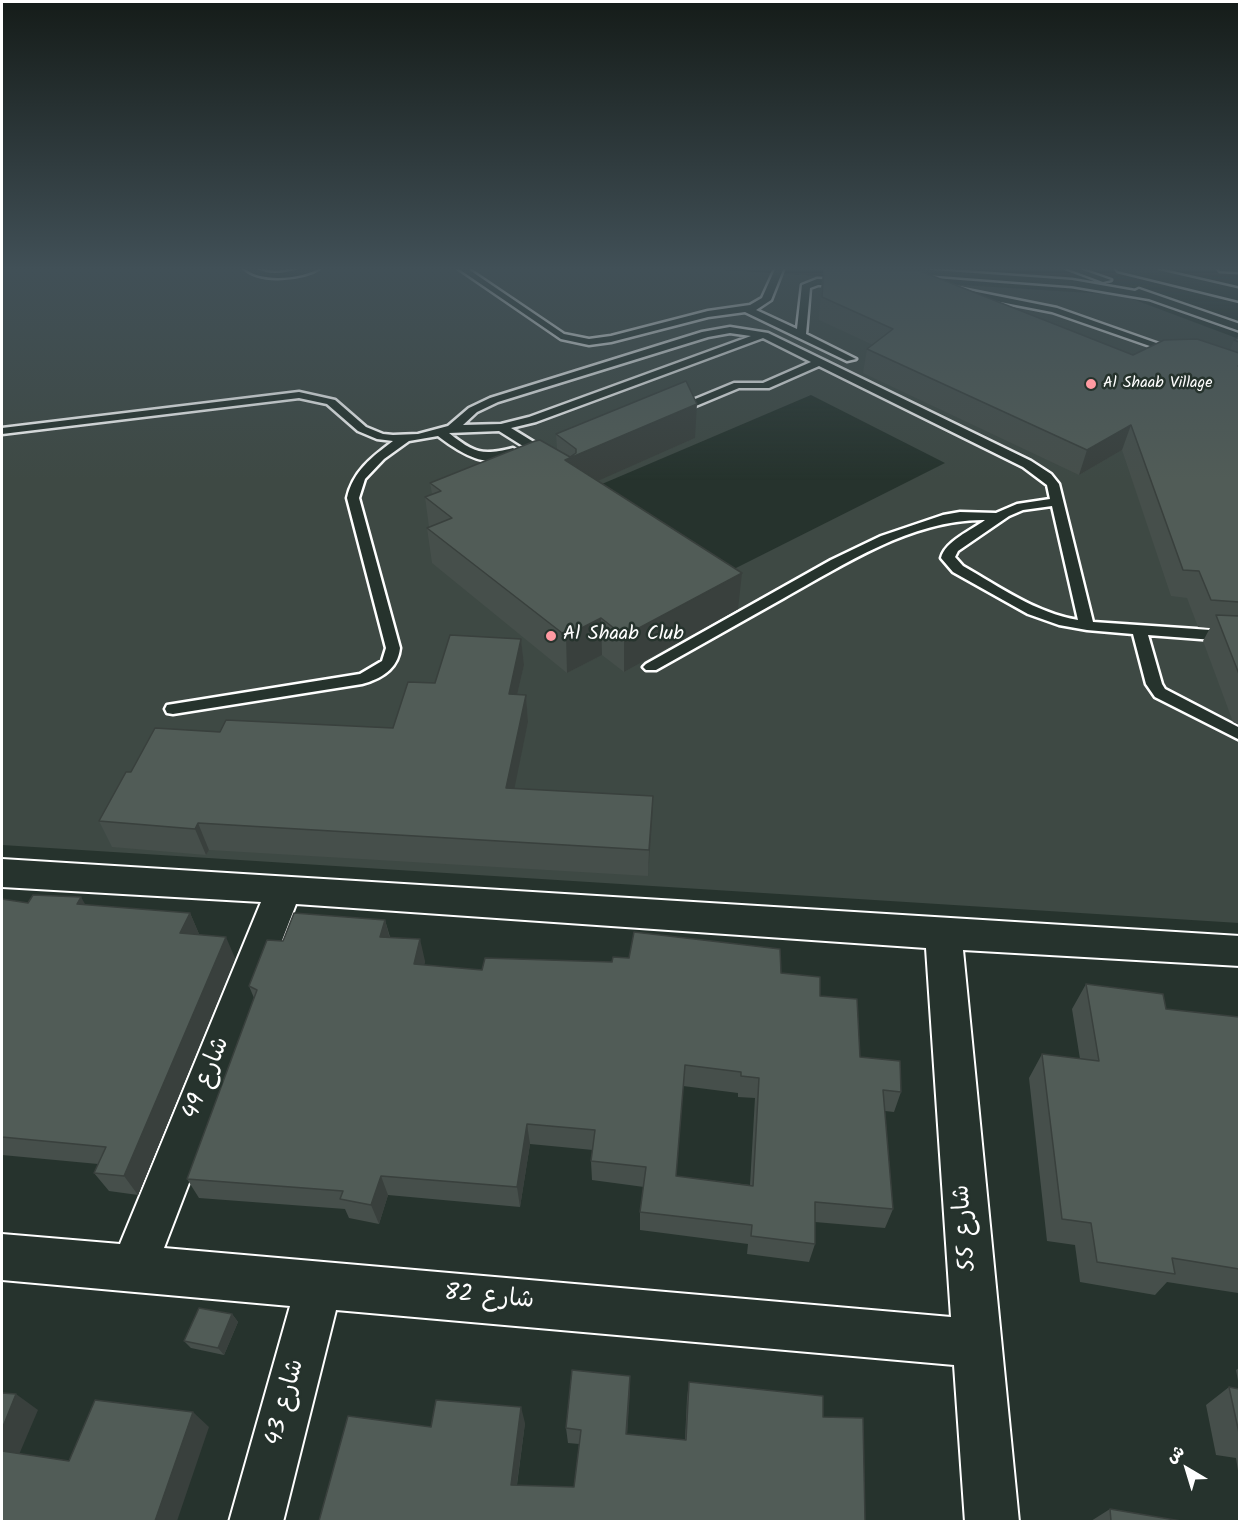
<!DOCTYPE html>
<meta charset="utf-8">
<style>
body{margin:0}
#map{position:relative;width:1241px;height:1523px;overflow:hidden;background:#26332d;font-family:Kalam,"Playpen Sans Arabic",sans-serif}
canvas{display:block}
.frame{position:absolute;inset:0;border:3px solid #fff;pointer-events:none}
.north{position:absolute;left:1157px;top:1439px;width:60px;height:60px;-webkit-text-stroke:4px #26332d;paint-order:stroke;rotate:322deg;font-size:16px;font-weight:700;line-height:24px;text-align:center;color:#fff}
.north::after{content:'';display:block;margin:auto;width:21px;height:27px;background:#fff;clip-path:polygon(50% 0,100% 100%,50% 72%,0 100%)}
</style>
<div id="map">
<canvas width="1241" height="1523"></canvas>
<div class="frame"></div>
<div class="north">ش</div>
</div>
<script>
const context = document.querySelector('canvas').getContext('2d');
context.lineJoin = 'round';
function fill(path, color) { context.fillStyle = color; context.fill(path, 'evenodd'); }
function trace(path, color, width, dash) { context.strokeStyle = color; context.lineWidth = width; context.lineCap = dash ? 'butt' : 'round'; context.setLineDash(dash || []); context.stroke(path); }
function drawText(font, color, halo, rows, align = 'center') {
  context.font = font + ' Kalam,"Playpen Sans Arabic",sans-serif'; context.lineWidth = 5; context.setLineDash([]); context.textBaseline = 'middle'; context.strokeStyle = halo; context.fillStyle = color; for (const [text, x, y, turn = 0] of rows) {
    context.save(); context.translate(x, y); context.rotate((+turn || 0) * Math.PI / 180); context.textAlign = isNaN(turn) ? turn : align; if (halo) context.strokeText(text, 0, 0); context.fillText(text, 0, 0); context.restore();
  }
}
const green = new Path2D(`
 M 2,267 L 677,267 L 1122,295 L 1239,339 L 1239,923 L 2,845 ZM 811,395 L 945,463 L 732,570 L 602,484 Z`);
const lane = new Path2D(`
 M 243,267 C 254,266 263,273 275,273 C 291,273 306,265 322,267 C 303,279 260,284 243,267 Z
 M 456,267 L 465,267 L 564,334 L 589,339 L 611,336 L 708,311 L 750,305 L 762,298 L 776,267 L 784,267 L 771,300 L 756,310 L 797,329 L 802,285 L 817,279 L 844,280 L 847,281 L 847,285 L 818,285 L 810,288 L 806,334 L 856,359 L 847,361 L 745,312 L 708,317 L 611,342 L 589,345 L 561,339 Z
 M 1063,267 L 1074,267 L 1111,280 L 1103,282 Z
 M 904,268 L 1072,280 L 1135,291 L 1139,289 L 1240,324 L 1240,331 L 1149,299 L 1072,286 L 901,273 L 901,269 Z
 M 957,288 L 1057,308 L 1179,351 L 1170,353 L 1052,312 L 954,293 L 954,289 Z
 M 730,327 L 768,333 L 1031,461 L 1051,474 L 1059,484 L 1093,622 L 1240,632 L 1240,642 L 1148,635 L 1162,684 L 1165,689 L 1240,728 L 1240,740 L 1155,697 L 1146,684 L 1133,634 L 1087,630 L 1059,625 L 1028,614 L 953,572 L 941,558 C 945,541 972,530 985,520 C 913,519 845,564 784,598 C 741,622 699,646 656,670 L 646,670 L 643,667 L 646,664 L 831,560 L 881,536 L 943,515 L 960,512 L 996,513 L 1017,504 L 1050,499 L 1047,485 L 1023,467 L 819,366 L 769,388 L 739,388 L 679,413 L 671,413 L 671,409 L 734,383 L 763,383 L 811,362 L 763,338 L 536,422 L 511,428 L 550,452 L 550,458 L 542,458 L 499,431 L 449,433 C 474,453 482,456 513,448 L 519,452 C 493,474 460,453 438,436 L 409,441 L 384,459 L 365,479 L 359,498 L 400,648 C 398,669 381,679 362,684 L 173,714 L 167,713 L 165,709 L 167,705 L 360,674 L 382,661 L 386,648 L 347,498 C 353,471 372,457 393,441 L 377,439 L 358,431 L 327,404 L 299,398 L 2,434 L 2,428 L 299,392 L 335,400 L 366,427 L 383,434 L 393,435 L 418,434 L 448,426 L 469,408 L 490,398 L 702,332 ZM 730,333 L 751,336 L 529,417 L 501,424 L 463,425 L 477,412 L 498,402 L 708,337 ZM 1052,506 L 1078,620 C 1036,613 1000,587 963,566 L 955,557 L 958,551 L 1009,516 L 1023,510 Z`);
const street = new Path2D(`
 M 2,859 L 1240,936 L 1240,966 L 963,950 L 1019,1522 L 965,1522 L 954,1365 L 336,1310 L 283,1522 L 229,1522 L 290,1306 L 2,1280 L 2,1234 L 120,1244 L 261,902 L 2,887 ZM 296,904 L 926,948 L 951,1317 L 164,1248 Z`);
const secondary = new Path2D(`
 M 1115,267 L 1145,267 L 1240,289 L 1240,301 L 1118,271 Z
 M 1217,267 L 1240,267 L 1240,272 L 1220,271 Z`);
const wall = new Path2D(`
 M 824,267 L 1133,355 L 1230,350 L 1234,340 L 1239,337 L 1239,725 L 1233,722 L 1203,641 L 1210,628 L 1198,627 L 1187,598 L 1171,596 L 1122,450 L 1079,475 L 863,373 L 867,349 L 873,345 L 819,320 L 821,288 Z
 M 556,434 L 695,438 L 597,481 L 738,609 L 624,672 L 602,655 L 567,673 L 432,563 L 427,528 L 429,527 L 425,497 L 432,494 L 430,483 L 557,449 Z
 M 521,639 L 524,665 L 517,695 L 526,695 L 528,722 L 514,788 L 652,822 L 648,876 L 209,850 L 206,855 L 112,847 L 99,821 L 131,772 L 220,732 L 393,728 L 435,683 Z
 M 2,899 L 28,903 L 86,905 L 190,913 L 199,934 L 199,935 L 235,958 L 138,1195 L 109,1191 L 94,1173 L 98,1164 L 2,1155 Z
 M 385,920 L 390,937 L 425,961 L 424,965 L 482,970 L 781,973 L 820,996 L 860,1057 L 901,1092 L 894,1112 L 885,1111 L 893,1209 L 885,1228 L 815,1222 L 815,1244 L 809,1262 L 747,1254 L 748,1244 L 640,1230 L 640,1212 L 644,1187 L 592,1180 L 591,1161 L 593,1150 L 530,1144 L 520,1207 L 388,1195 L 379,1224 L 349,1218 L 345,1209 L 199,1198 L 187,1179 L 254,998 L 249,986 L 283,941 ZM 683,1086 L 738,1093 L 738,1097 L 755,1098 L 750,1185 L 676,1176 Z
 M 1086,984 L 1166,1009 L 1239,1017 L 1239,1299 L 1238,1293 L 1167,1282 L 1155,1295 L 1080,1282 L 1075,1245 L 1047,1241 L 1029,1078 L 1042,1054 L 1080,1059 L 1072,1009 Z
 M 232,1314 L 238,1322 L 224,1355 L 191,1348 L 184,1341 Z
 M 1239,1368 L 1239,1386 L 1236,1370 Z
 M 630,1376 L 627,1435 L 685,1440 L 687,1398 L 689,1382 L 823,1417 L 865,1521 L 319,1521 L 431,1427 L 525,1423 L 517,1485 L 574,1487 L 579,1444 L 568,1443 L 566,1428 Z
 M 1229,1387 L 1239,1389 L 1239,1477 L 1236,1458 L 1216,1455 L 1206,1405 Z
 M 1110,1509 L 1181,1521 L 1091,1521 Z`);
const shadedWall = new Path2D(`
 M 23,267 L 41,267 L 25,270 Z
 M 697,404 L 695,438 L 566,495 L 565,460 Z
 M 1131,425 L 1122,450 L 1079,475 L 1087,450 Z
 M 742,573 L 738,609 L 624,672 L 624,636 Z
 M 601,618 L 602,655 L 567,673 L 566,636 Z
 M 521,639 L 524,665 L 511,721 L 509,694 Z
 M 526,695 L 528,722 L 509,815 L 506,788 Z
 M 653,796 L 652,822 L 648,876 L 649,850 Z
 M 198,823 L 209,850 L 206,855 L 195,829 Z
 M 81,897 L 93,918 L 77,904 Z
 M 190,913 L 199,934 L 190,954 L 180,933 Z
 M 385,920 L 391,943 L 380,937 Z
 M 226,937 L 235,958 L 138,1195 L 124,1176 Z
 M 420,939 L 425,961 L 420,986 L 414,964 Z
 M 527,1124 L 530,1144 L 520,1207 L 517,1187 Z
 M 381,1176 L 388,1195 L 379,1224 L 371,1205 Z
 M 232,1314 L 238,1322 L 224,1355 L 218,1348 Z
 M 630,1376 L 630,1393 L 626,1449 L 626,1434 Z
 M 16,1394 L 38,1410 L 15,1464 L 2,1455 L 2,1429 Z
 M 521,1407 L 525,1423 L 515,1498 L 511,1485 Z
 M 193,1412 L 209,1427 L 177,1521 L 155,1521 Z`);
const building = new Path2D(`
 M 824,267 L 920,271 L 1133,355 L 1164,340 L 1197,339 L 1239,353 L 1239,365 L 1238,366 L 1239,366 L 1239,602 L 1211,600 L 1199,571 L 1183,570 L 1131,425 L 1087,450 L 867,349 L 893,329 L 822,297 Z
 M 1239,337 L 1239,342 L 1234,340 Z
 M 686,381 L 697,404 L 565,460 L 742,573 L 624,636 L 601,618 L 566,636 L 427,528 L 452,518 L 425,497 L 441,491 L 430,483 L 535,441 L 540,440 L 570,457 L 576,453 L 576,449 L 556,434 Z
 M 1216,615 L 1239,616 L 1239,674 Z
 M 450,635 L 521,639 L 509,694 L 526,695 L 506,788 L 653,796 L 649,850 L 198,823 L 195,829 L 99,821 L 126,772 L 131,772 L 155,728 L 220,732 L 226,720 L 393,728 L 408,682 L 435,683 Z
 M 33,895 L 81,897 L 77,904 L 190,913 L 180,933 L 226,937 L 124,1176 L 94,1173 L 106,1147 L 2,1137 L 2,899 L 28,903 Z
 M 294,913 L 385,920 L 380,937 L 420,939 L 414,964 L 482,970 L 485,958 L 612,962 L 613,957 L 629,958 L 634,932 L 780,949 L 781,973 L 820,977 L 820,996 L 857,999 L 860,1057 L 900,1061 L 901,1092 L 883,1090 L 893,1209 L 815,1202 L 815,1244 L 751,1236 L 752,1225 L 640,1212 L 646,1167 L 591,1161 L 595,1130 L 527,1124 L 517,1187 L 381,1176 L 371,1205 L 340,1199 L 343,1191 L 187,1179 L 257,990 L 249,986 L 267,940 L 283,941 ZM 685,1065 L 741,1072 L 741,1076 L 759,1078 L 753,1186 L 676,1176 Z
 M 1086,984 L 1163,994 L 1166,1009 L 1239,1017 L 1239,1269 L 1172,1258 L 1175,1274 L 1097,1262 L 1091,1223 L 1062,1219 L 1042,1054 L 1099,1061 Z
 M 199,1308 L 232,1314 L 218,1348 L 184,1341 Z
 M 572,1370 L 630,1376 L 626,1434 L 686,1440 L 689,1382 L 823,1396 L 823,1417 L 863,1418 L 865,1521 L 319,1521 L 348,1416 L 431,1427 L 436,1400 L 521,1407 L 511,1485 L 574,1487 L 581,1430 L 566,1428 Z
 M 1229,1387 L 1239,1389 L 1239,1433 Z
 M 2,1393 L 16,1394 L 2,1429 Z
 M 95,1400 L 193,1412 L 155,1521 L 2,1521 L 2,1451 L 69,1461 Z
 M 1110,1509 L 1181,1521 L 1111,1521 Z`);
const markers = [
 [1091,384,6,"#ff9aa2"],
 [551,636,6,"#ff9aa2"]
];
const farPoinames = [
 ["Al Shaab Village",1103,384]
];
const poiNames = [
 ["Al Shaab Club",563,636]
];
const nearStreetnames = [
 ["شارع 49",208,1079,-68],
 ["شارع 55",967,1228,-95],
 ["شارع 82",489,1299,5],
 ["شارع 43",287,1403,-75]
];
fill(green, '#3e4944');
trace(lane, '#fff', 5);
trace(street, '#fff', 4);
trace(secondary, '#fff', 5);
fill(lane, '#26332d');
fill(street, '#26332d');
fill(secondary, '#26332d');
fill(wall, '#464f4b');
fill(shadedWall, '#39403d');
fill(building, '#515c57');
trace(building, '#39403d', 1.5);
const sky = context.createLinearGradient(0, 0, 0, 480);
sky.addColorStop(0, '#151c19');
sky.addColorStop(0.56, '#415057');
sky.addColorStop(1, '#41505700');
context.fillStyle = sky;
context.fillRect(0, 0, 1241, 480);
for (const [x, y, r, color] of markers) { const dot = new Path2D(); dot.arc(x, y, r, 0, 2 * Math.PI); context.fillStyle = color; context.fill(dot); trace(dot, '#26332d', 2); }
drawText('16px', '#fff', '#26332d', farPoinames, 'left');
drawText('20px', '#fff', '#26332d', poiNames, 'left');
drawText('24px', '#fff', '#26332d', nearStreetnames);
</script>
